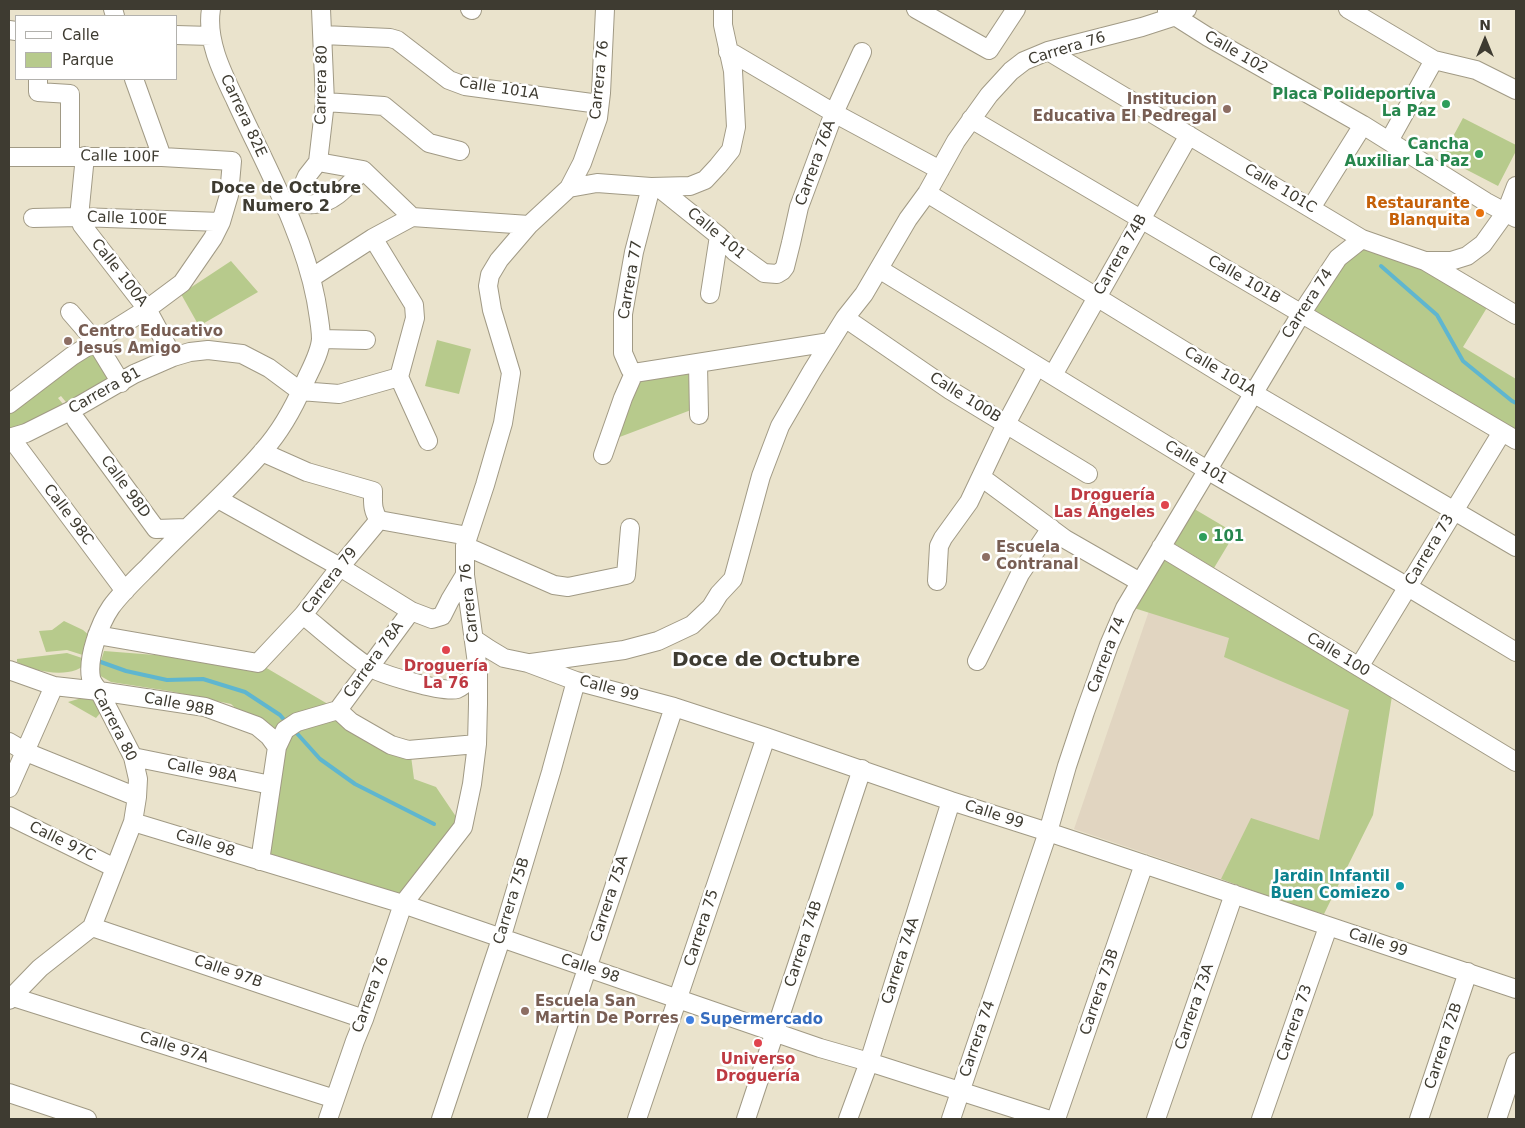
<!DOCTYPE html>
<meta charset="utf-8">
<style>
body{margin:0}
#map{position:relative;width:1525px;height:1128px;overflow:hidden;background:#eae3cc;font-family:"DejaVu Sans",sans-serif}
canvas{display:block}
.frame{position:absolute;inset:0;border:10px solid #3e3b31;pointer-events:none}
.legend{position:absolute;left:15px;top:15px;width:162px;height:65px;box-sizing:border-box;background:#fff;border:1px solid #b2b1ad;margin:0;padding:6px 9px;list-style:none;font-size:15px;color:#3e3b31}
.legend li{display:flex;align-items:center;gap:10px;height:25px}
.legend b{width:25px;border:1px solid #b2b1ad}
.north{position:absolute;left:1460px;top:15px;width:50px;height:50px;-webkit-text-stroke:4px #fff;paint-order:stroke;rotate:0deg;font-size:14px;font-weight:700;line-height:20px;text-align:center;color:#3e3b31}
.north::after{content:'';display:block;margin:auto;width:18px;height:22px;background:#3e3b31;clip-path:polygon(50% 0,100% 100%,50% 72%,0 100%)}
</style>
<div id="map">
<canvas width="1525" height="1128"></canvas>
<div class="frame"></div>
<ul class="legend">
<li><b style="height:6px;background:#fff"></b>Calle</li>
<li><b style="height:14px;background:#b7ca8c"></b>Parque</li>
</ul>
<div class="north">N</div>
</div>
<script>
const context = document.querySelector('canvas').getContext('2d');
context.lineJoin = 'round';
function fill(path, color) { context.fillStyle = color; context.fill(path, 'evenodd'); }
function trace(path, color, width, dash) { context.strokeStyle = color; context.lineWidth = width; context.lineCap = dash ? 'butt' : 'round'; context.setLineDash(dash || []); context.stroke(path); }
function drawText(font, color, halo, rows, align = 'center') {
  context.font = font + ' "DejaVu Sans",sans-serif'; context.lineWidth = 5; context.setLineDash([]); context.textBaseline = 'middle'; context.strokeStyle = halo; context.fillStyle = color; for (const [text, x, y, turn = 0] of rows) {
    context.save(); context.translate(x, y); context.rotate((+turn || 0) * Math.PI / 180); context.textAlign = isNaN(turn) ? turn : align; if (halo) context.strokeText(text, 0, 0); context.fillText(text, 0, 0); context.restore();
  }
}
const education = new Path2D(`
 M 1161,576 L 1358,691 L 1304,907 L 1074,829 Z`);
const green = new Path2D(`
 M 1463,118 L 1516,145 L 1516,151 L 1498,186 L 1442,157 Z
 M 1364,247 L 1423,268 L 1488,306 L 1463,347 L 1516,379 L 1516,435 L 1312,313 L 1344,261 Z
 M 231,261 L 258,292 L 199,326 L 181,294 Z
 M 437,340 L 471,349 L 459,394 L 425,386 Z
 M 88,346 L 117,381 L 70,407 L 61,396 L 58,398 L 67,409 L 9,431 L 9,407 Z
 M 688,368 L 691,410 L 617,438 L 638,381 Z
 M 1191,507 L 1235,533 L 1214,568 L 1170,541 Z
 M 1164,560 L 1392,696 L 1373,815 L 1324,914 L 1297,907 L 1221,879 L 1251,818 L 1319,840 L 1349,710 L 1224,657 L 1229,638 L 1134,608 Z
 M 64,621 L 83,630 L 91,637 L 89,657 L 67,650 L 46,652 L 39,631 L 52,630 Z
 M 104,651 L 258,663 L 338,710 L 411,756 L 414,779 L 436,787 L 463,827 L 403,904 L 260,861 L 277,747 L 231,704 L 169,691 L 111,682 L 97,674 Z
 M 67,653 L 88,660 C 76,681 34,672 17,662 L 17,659 Z
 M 85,697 L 93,699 L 101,712 L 96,718 L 68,702 Z`);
const stream = new Path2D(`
 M 1381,266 L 1437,315 L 1463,361 L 1512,401 L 1516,403
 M 98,661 L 126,671 L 167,680 L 203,679 L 245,692 L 280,715 L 286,722
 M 293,729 L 320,759 L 355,784 L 434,824`);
const minor = new Path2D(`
 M 113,9 L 115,16
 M 470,9 L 472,10
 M 916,9 L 989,50 L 1016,9
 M 1348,9 L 1434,60 L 1476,70 L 1516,90
 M 1167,11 L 1208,37 L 1363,125 L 1486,202 L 1516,218
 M 9,30 L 16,31
 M 176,35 L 211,36
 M 323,35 L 390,38 L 397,40 L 449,80 L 465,86 L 599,104
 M 1048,51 L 1362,239 L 1425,261 L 1516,315
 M 728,52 L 734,54 L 834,113 L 940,170
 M 38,79 L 38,92 L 70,94 L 70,156
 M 134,79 L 162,157
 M 325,102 L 384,106 L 429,143 L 460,151
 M 971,119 L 1516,440
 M 1389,141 L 1434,60
 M 85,156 L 79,217 L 82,225 L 147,309 L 173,357
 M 9,157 L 162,157 L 232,161 L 229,195 L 221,222 L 213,238 L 182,283 L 147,309 L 72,356 L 9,404
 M 318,162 L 363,170 L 412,217 L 529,225
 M 658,187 L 719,236 L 735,252 L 764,273 L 777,274 L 782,271 L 785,267 L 791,243 L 799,207 L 834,113 L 862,52
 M 569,188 L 597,183 L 651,187 L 690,186 L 705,180 L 718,166 L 731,150 L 736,127 L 733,71 L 723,25 L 723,9
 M 927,193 L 1253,393 L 1516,547
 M 295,203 C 301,203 309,205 315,204 C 335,203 350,183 363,170
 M 1311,208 L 1363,125
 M 286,209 L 295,203 L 307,176 L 318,162 L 325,102 L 321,9
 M 33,218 L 79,217 L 221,222
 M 373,238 L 414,305 L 415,318 L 399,377 L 428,441
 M 1425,261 L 1451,261 L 1467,256 L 1483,244 L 1506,212 L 1516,186
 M 879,269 L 1207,470 L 1408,587 L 1516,652
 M 311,278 L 373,238 L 412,217
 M 710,294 L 719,236
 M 70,312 L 96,342 L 121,383
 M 845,318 L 950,390 L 1088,474
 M 321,339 L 366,340
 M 698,364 L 699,415
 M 634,373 L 830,342
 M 1053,375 L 1189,135
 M 76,420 L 156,529 L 187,528
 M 9,438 L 26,433 L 70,411 L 134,374 L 173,357 L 190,352 L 208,350 L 242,354 L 269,368 L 300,391 L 339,394 L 399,377
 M 11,438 L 125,591
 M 603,455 L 623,398 L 634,373 L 630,369 L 623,353 L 623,314 L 634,252 L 651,187
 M 981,477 L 1065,539 L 1140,582
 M 218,499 L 340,567 L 411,611 L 432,619 L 442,616 L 450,600 L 465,575
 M 379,520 L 468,536
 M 465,546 L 554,585 L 568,587 L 626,575 L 630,528
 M 1161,547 L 1516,762
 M 937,581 L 939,546 L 943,538 L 969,502 L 1006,424 L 1037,366
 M 303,615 C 324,632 345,651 367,666 C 380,674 443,693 457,689 C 465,686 472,677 478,671
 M 97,635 L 258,663 L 303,615 L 340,567 L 379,520 C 372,510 373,503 373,491 L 307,472 L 262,452
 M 474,639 L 489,649 L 504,658 L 528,663 L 576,681 L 674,707 L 766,737 L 951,801 L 1048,832 L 1516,989
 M 977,661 L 1020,574 L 1051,528
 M 531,663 L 624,650 L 658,641 L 692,625 L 711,607 L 719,594 L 733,579 L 761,476 L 780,426 L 812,371 L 845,318 L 864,294 L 908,219 L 927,193 L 956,141 L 989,95 L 1011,71 L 1024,61 L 1048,51 L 1142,27 L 1176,16 L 1187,9
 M 1359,667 L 1502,432
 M 9,670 L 54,686 L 99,691 L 205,707 L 257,726 L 269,736 L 277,747
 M 338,710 L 351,722 L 391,745 L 408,750 L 477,744
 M 338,710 L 411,611
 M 9,742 L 26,752 L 137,797
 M 133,757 L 271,785
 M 9,788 L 54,686
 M 9,816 L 115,868
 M 133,822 L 403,904 L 820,1048 L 869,1062 L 1047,1119
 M 260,861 L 277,747 L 285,730 L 297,722 L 338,710
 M 92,927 L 364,1019
 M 13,997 L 335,1099
 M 9,1000 L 40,968 L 92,927 L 133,822 L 137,797 L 138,779 L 133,757 L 99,691 C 96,687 92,683 91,678 C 87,658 100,623 111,607 C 122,592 136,579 149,566 C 186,527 228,492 263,451 C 280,432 294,407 304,384 C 310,370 320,354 321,339 C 321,327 318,313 316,300 C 303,231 264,163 235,99 C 222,72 206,40 211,9
 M 9,1093 L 87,1119
 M 328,1119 L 355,1041 L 364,1019 L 403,904 L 463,827 L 472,784 L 477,744 L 478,704 L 478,671 L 465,575 L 465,546 L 485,485 L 503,423 L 511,373 L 492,310 L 488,286 L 490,275 L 499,260 L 529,225 L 569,188 L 582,163 L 598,118 L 601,93 L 605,9
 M 441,1119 L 501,939 L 551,772 L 576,681
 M 537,1119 L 674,707
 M 637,1119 L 766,737
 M 746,1119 L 862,769
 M 848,1119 L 869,1062 L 951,801
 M 951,1119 L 1048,832 L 1067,766 L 1085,712 L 1109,645 L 1125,608 L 1301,314 L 1338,258 L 1362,239
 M 1056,1119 L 1144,864
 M 1156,1119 L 1234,894
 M 1261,1119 L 1328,927
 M 1419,1119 L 1468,972
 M 1497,1119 L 1516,1062`);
const markers = [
 [1446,104,5,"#2e9e5b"],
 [1227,109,5,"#8d6e63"],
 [1479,154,5,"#2e9e5b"],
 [1480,213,5,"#e8710a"],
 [68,341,5,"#8d6e63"],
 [1165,505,5,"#e0444e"],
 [1203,537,5,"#2e9e5b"],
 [986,557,5,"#8d6e63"],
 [446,650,5,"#e0444e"],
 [1400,886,5,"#0f9aa8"],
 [525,1011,5,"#8d6e63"],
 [690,1020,5,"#3f7fe0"],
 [758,1043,5,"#e0444e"]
];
const streetNames = [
 ["Carrera 76",1067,49,-17],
 ["Calle 102",1236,53,30],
 ["Carrera 76",600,80,-84],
 ["Carrera 80",322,85,-89],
 ["Calle 101A",499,89,9],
 ["Carrera 82E",243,116,65],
 ["Calle 100F",120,157,1],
 ["Carrera 76A",816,163,-70],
 ["Calle 101C",1280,189,31],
 ["Calle 100E",127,219,2],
 ["Calle 101",716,234,40],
 ["Carrera 74B",1121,255,-60],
 ["Calle 100A",119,273,52],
 ["Carrera 77",631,280,-80],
 ["Calle 101B",1244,280,30],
 ["Carrera 74",1308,304,-57],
 ["Calle 101A",1220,372,31],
 ["Carrera 81",105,391,-29],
 ["Calle 100B",965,398,32],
 ["Calle 101",1196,463,31],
 ["Calle 98D",125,487,54],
 ["Calle 98C",68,515,53],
 ["Carrera 73",1430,550,-59],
 ["Carrera 79",330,581,-52],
 ["Carrera 76",470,603,-96],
 ["Carrera 74",1107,655,-69],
 ["Calle 100",1338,655,31],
 ["Carrera 78A",374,660,-54],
 ["Calle 99",609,689,15],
 ["Calle 98B",179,705,11],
 ["Carrera 80",114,725,63],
 ["Calle 98A",202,771,11],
 ["Calle 99",994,815,18],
 ["Calle 97C",62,842,26],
 ["Calle 98",205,844,17],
 ["Carrera 75A",610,899,-72],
 ["Carrera 75B",512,901,-73],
 ["Carrera 75",702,928,-72],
 ["Calle 99",1378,943,18],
 ["Carrera 74B",804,944,-72],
 ["Carrera 74A",901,961,-72],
 ["Calle 98",590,969,19],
 ["Calle 97B",228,972,19],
 ["Carrera 73B",1100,992,-71],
 ["Carrera 76",371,995,-70],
 ["Carrera 73A",1195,1007,-71],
 ["Carrera 73",1295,1023,-71],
 ["Carrera 74",978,1039,-71],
 ["Carrera 72B",1444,1046,-72],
 ["Calle 97A",174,1048,18]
];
const leisureNames = [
 ["Placa Polideportiva",1436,95],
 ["La Paz",1436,112],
 ["Cancha",1469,145],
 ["Auxiliar La Paz",1469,162],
 ["101",1213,537,"left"]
];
const educationNames = [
 ["Institucion",1217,100,"right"],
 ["Educativa El Pedregal",1217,117,"right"],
 ["Centro Educativo",78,332],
 ["Jesus Amigo",78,349],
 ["Escuela",996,548],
 ["Contranal",996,565],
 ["Escuela San",535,1002],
 ["Martin De Porres",535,1019]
];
const foodNames = [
 ["Restaurante",1470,204],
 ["Blanquita",1470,221]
];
const healthNames = [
 ["Droguería",1155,496,"right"],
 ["Las Ángeles",1155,513,"right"],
 ["Droguería",446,667],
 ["La 76",446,684],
 ["Universo",758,1060],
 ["Droguería",758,1077]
];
const cultureNames = [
 ["Jardin Infantil",1390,877],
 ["Buen Comiezo",1390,894]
];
const shopNames = [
 ["Supermercado",700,1020]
];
const neighbourhoodNames = [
 ["Doce de Octubre",286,189],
 ["Numero 2",286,207]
];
const districtNames = [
 ["Doce de Octubre",766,661]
];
fill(education, '#e1d5c1');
fill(green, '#b7ca8c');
trace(stream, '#5fb6cf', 4);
trace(minor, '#a19a85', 20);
trace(minor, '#fff', 18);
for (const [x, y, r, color] of markers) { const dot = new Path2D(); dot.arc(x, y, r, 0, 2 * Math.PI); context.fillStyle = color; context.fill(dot); trace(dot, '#fff', 2); }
drawText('15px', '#3e3b31', '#fff', streetNames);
drawText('bold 15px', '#27864d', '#fff', leisureNames, 'right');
drawText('bold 15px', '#785e54', '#fff', educationNames, 'left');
drawText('bold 15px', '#c56008', '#fff', foodNames, 'right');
drawText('bold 15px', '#be3a42', '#fff', healthNames);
drawText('bold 15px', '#0d838f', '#fff', cultureNames, 'right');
drawText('bold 15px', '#366cbe', '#fff', shopNames, 'left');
drawText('bold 16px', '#3e3b31', '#fff', neighbourhoodNames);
drawText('bold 20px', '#3e3b31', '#fff', districtNames);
</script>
